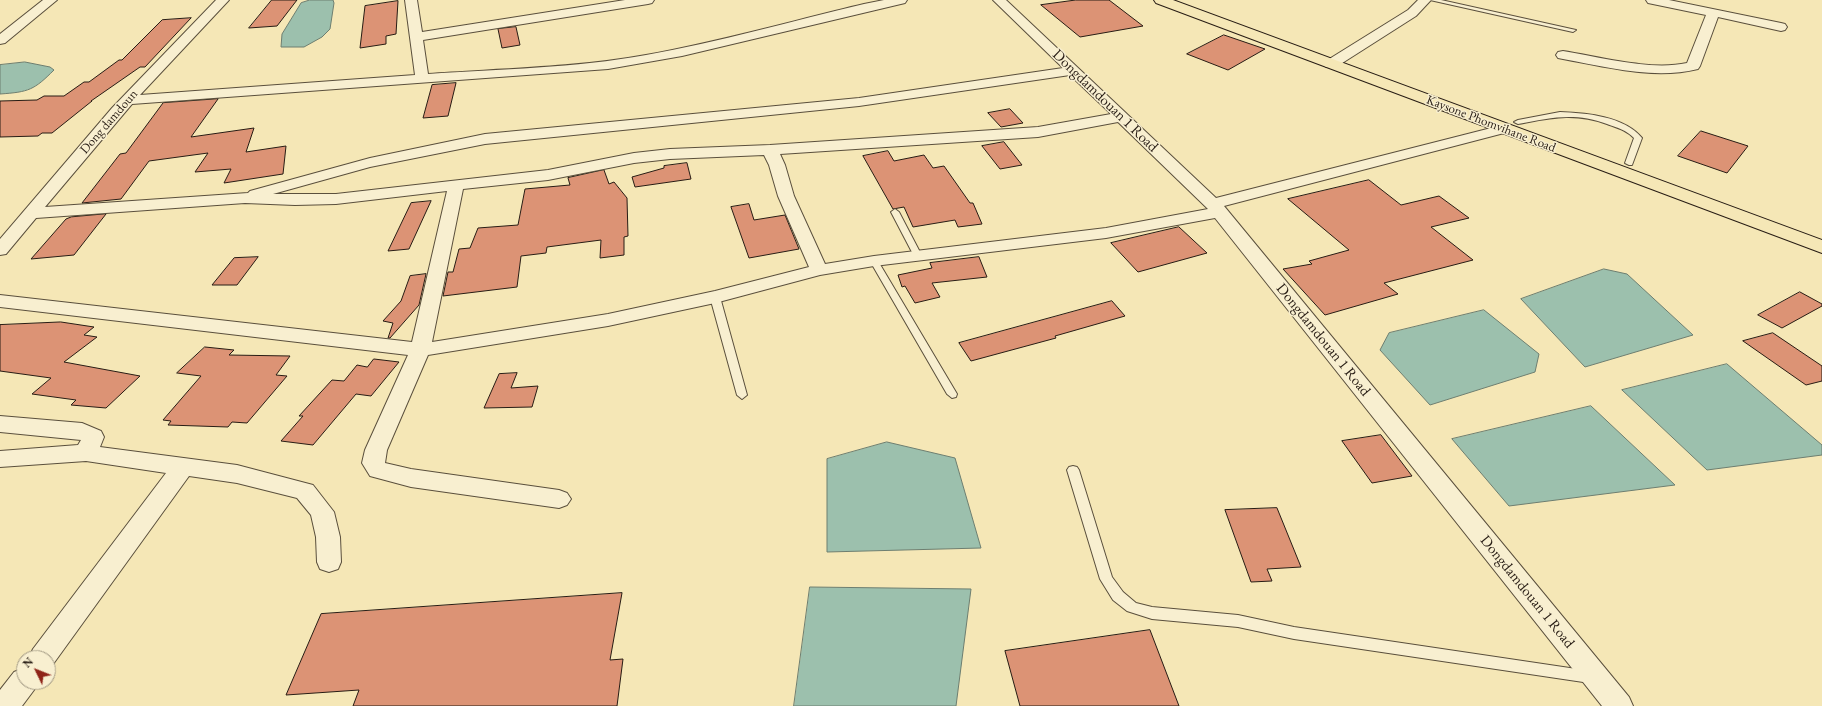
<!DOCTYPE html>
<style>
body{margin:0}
#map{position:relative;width:1822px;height:706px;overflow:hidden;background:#f5e7b6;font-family:"EB Garamond",serif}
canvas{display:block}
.north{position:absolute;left:16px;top:650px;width:40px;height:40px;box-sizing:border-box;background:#f8efd0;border:1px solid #a49b85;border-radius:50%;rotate:313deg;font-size:11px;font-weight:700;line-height:16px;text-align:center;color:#271c14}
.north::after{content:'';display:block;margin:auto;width:14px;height:18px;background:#8f2418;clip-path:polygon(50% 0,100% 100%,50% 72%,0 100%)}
</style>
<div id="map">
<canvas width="1822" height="706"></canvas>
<div class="north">N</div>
</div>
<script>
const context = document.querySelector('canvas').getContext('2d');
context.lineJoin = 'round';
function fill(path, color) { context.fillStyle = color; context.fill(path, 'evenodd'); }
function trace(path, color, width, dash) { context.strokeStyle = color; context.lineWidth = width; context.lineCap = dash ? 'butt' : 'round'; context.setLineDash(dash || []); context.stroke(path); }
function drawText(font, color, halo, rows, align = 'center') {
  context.font = font + ' "EB Garamond",serif'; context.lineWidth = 3; context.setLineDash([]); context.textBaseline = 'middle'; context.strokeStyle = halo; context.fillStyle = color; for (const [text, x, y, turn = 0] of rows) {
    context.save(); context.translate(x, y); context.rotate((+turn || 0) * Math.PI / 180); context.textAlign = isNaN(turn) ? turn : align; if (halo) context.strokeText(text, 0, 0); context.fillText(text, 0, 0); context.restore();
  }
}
const water = new Path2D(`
 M 310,0 L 333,0 L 334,3 L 330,29 L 322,37 L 304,47 L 281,47 L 282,34 L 301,3 Z
 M 25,62 L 50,67 L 54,70 C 34,90 29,92 0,94 L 0,65 Z
 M 1604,269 L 1627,274 L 1693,335 L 1585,367 L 1521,299 Z
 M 1484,310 L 1539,354 L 1535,372 L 1430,405 L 1380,350 L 1389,333 Z
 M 1727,364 L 1822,445 L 1822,455 L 1707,470 L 1622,390 Z
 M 1591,406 L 1675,485 L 1509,506 L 1452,439 Z
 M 887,442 L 955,458 L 981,548 L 827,552 L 827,459 Z
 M 810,587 L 971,589 L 956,706 L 794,706 Z`);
const building = new Path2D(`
 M 272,0 L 297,0 L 277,26 L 249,28 Z
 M 1076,0 L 1109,0 L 1143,26 L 1080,37 L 1041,5 Z
 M 398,1 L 396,34 L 386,36 L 386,44 L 360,48 L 365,6 Z
 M 191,18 L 145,67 L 140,67 L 91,101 L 92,101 L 52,133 L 42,133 L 38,136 L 0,137 L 0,101 L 37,100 L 44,96 L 64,96 L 84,82 L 89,82 L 119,60 L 122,60 L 162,20 Z
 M 516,27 L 520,45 L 502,48 L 498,29 Z
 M 1224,35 L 1265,49 L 1228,70 L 1187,54 Z
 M 456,83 L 448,116 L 423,118 L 432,85 Z
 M 218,99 L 191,137 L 254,128 L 246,152 L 286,146 L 283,174 L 224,183 L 231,169 L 195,172 L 208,153 L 149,161 L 121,199 L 82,203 L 120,154 L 126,153 L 163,103 Z
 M 1010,109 L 1023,123 L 1001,127 L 988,113 Z
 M 1701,131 L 1748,146 L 1727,173 L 1678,156 Z
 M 1004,142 L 1022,165 L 1000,169 L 982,146 Z
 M 888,151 L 894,161 L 924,155 L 933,168 L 944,166 L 970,203 L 973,203 L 982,224 L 958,227 L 955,220 L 913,227 L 904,207 L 893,209 L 863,156 Z
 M 687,163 L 691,179 L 635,187 L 632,177 L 664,168 L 664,166 Z
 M 604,170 L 609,184 L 614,182 L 627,198 L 628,236 L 624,237 L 624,255 L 600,258 L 601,240 L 547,247 L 546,253 L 521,256 L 517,287 L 443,296 L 448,272 L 453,272 L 459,249 L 470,248 L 478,228 L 518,225 L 525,189 L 570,185 L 568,178 Z
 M 1369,180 L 1401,205 L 1439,196 L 1469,218 L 1431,227 L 1473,260 L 1384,283 L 1398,294 L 1325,315 L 1283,269 L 1312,264 L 1309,261 L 1349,250 L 1288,199 Z
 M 431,201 L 409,249 L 388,251 L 411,203 Z
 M 749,204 L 754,220 L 785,215 L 799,249 L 749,258 L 731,207 Z
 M 106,214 L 74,255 L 31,259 L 66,219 L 71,217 Z
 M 1179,227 L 1207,253 L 1138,272 L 1111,243 Z
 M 258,257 L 237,285 L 212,285 L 234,258 Z
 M 979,257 L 987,277 L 932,283 L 940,297 L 915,303 L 905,286 L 902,287 L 898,275 L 932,268 L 930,263 Z
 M 426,274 L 419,305 L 390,338 L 388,338 L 393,323 L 383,321 L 401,301 L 410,276 Z
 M 1800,292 L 1822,304 L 1822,306 L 1782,328 L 1758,315 Z
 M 1112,301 L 1125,316 L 1055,336 L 1056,338 L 971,361 L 959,343 Z
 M 61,322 L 94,327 L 84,335 L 97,337 L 64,362 L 140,376 L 106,408 L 71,405 L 76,400 L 32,394 L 51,378 L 0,371 L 0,325 Z
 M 1773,333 L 1822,366 L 1822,381 L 1806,385 L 1743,341 Z
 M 205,347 L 234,350 L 229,355 L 290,356 L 276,375 L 287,376 L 247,423 L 232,422 L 228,427 L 168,425 L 171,421 L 163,420 L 201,376 L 177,373 Z
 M 374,359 L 399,362 L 371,396 L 356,394 L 313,445 L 281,441 L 303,416 L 299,416 L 332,380 L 344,381 L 357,365 L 367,367 Z
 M 517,373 L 511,388 L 538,386 L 532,407 L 484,408 L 499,374 Z
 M 1381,435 L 1412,476 L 1372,483 L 1342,441 Z
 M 1277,508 L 1301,567 L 1267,569 L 1272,581 L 1251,582 L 1225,510 Z
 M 622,593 L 610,660 L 623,659 L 617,706 L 353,706 L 359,690 L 286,695 L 321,614 Z
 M 1150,630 L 1179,706 L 1020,706 L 1005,651 Z`);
const lane = new Path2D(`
 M 1430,0 L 1441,0 L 1576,30 L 1573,32 Z
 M 1560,112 C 1586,113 1624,116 1642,138 L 1632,165 L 1629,165 L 1625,163 L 1634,138 C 1626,130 1618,128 1607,124 C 1574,112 1551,118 1518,124 L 1514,122 L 1518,120 Z
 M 895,209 L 899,212 L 922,256 L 921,258 L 915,258 L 914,256 L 891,212 Z
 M 874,258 L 878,261 L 957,394 L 956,397 L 952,398 L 947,394 L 870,261 Z
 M 715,294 L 720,297 L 747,395 L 742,399 L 737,395 L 710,297 Z
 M 1073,466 L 1077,467 L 1079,470 L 1112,577 L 1123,592 L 1136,603 L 1152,607 L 1238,615 L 1294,627 L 1590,671 L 1595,673 L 1597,677 L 1595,681 L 1590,683 L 1294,639 L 1238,627 L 1152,619 L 1127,611 L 1113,600 L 1100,579 L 1067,470 L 1069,467 Z`);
const street = new Path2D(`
 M 43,0 L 57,0 L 5,43 L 0,44 L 0,34 Z
 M 216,0 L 229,0 L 140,95 L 415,75 L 405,0 L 417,0 L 422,32 L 625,0 L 654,0 L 652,3 L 648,4 L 423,40 L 428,74 C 500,69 575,68 646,55 C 719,42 792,21 864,4 L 884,0 L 907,0 L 905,3 L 682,56 L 608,69 L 132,104 L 45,207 L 248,193 L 250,191 L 370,158 L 485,134 L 859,98 L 1063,68 L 993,0 L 1006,0 L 1216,198 L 1503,125 L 1508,126 L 1510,129 L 1508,132 L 1224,206 L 1629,697 L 1633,706 L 1602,706 L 1215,218 L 1106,238 L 874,266 L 820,275 L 715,303 L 608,326 L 428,355 L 387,450 L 385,463 L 411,469 L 559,490 L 567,493 L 571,499 L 567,505 L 559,508 L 411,487 L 370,476 L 362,463 L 365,450 L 408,355 L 0,307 L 0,295 L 412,342 L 447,191 L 336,204 L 295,205 L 245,203 L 36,218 L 6,254 L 0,255 L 0,239 L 112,108 ZM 1070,75 L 1111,114 L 1038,127 L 770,145 L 670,149 L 634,153 L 548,170 L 336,194 L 273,194 L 370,167 L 485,144 L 859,106 ZM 1118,122 L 1208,209 L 1106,228 L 874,256 L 825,264 L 794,196 L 785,165 L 780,154 L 1038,137 ZM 764,155 L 769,165 L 778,196 L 809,267 L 715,291 L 608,314 L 432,342 L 463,189 L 548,180 L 634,163 L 670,159 Z
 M 1418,0 L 1431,0 L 1416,16 L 1336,67 L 1326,67 L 1324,64 L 1326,61 L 1408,10 Z
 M 1646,0 L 1669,0 L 1781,23 L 1785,24 L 1787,27 L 1785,30 L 1781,31 L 1718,17 L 1700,66 L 1698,69 C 1654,80 1607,67 1563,59 L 1558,58 L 1556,55 L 1558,52 L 1563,51 C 1601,57 1650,71 1687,63 L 1706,15 L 1648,3 Z
 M 0,416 L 82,423 L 101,431 L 104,437 L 100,447 L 237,465 L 313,485 L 334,512 L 340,537 L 341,562 L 338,569 L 329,572 L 320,569 L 317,562 L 316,537 L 311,515 L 297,498 L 237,483 L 189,476 L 51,667 L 48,668 L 48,658 L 29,658 L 33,649 L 166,473 L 86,461 L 0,467 L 0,451 L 78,445 L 81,440 L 0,432 Z
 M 24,668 L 24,682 L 37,682 L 34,690 L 22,706 L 0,706 L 0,690 L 14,672 Z`);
const highway = new Path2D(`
 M 1154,0 L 1173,0 L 1822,240 L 1822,253 L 1156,3 Z`);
const farStreetnames = [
 ["Dong damdoun",109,122,-49],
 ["Kaysone Phomvihane Road",1491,124,21]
];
const streetNames = [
 ["Dongdamdouan 1 Road",1105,101,44],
 ["Dongdamdouan 1 Road",1323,340,51],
 ["Dongdamdouan 1 Road",1527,592,51]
];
fill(water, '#9cc0ad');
trace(water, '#6d7e70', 1);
fill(building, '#dc9375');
trace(building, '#271c14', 1);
trace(lane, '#5a4f3c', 2);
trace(street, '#5a4f3c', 2);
trace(highway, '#271c14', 2);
fill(lane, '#f8efd0');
fill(street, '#f8efd0');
fill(highway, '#f5e7b6');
drawText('13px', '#271c14', '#f8efd0', farStreetnames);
drawText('15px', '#271c14', '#f8efd0', streetNames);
</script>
